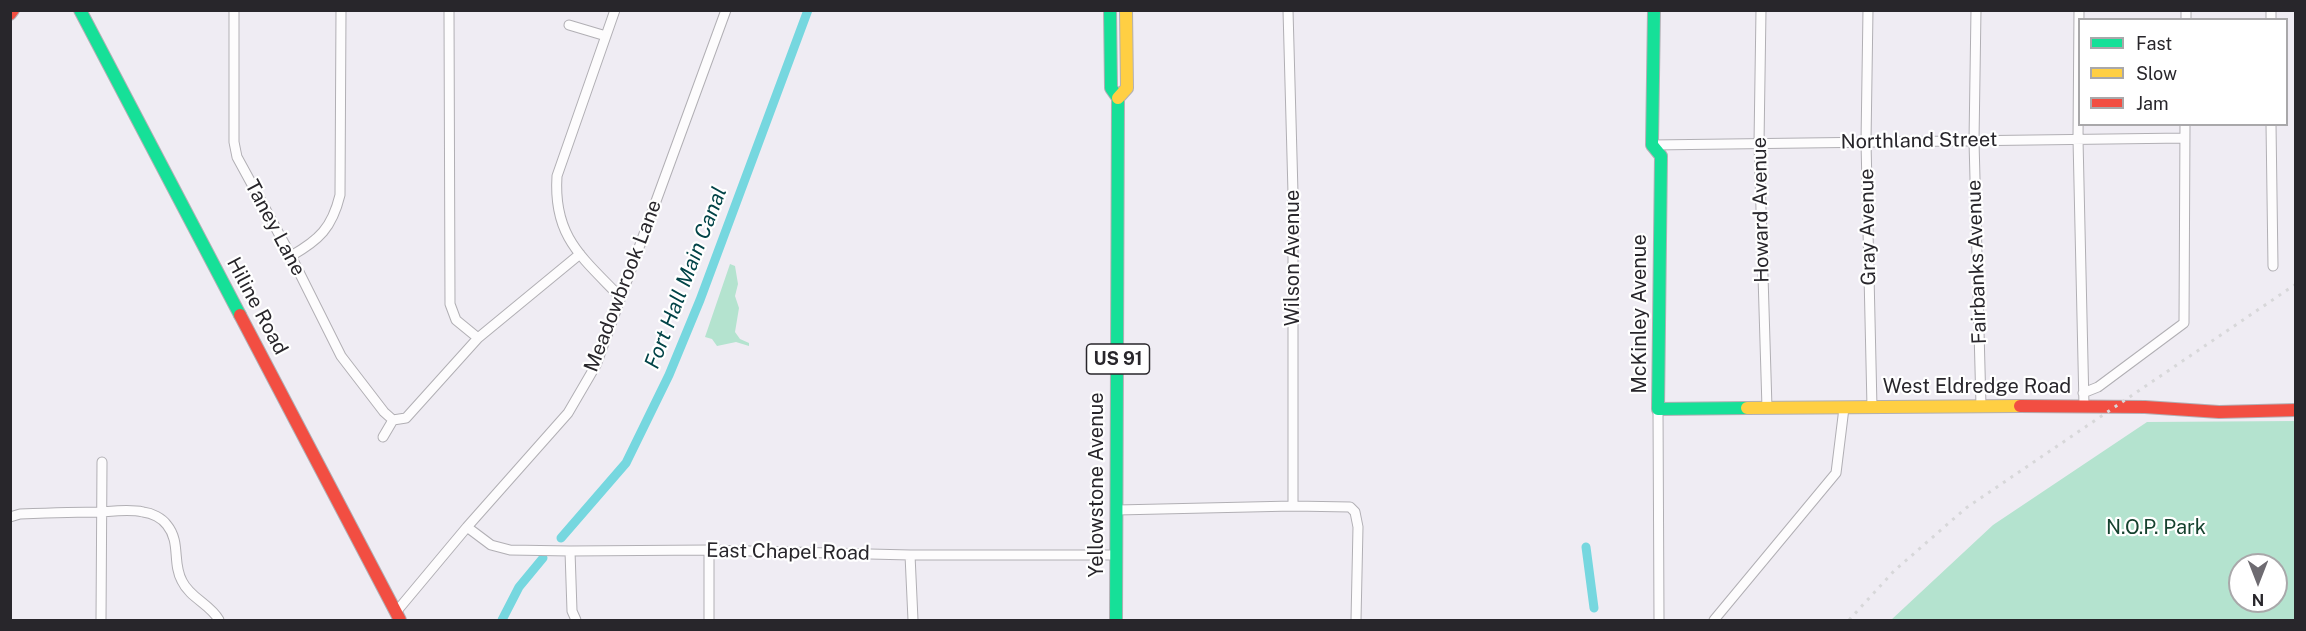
<!DOCTYPE html>
<style>
body{margin:0}
#map{position:relative;width:2306px;height:631px;overflow:hidden;background:#efecf3;font-family:"Public Sans",sans-serif}
canvas{display:block}
.frame{position:absolute;inset:0;border:12px solid #28262b;pointer-events:none}
.legend{position:absolute;left:2078px;top:18px;width:210px;height:108px;box-sizing:border-box;background:#fff;border:2px solid #a9a8aa;margin:0;padding:8px 10px;list-style:none;font-size:18px;color:#28262b}
.legend li{display:flex;align-items:center;gap:12px;height:30px}
.legend b{width:30px;border:2px solid #a9a8aa}
.north{position:absolute;left:2228px;top:553px;width:60px;height:60px;box-sizing:border-box;background:#fff;border:2px solid #a9a8aa;border-radius:50%;rotate:180deg;font-size:16px;font-weight:700;line-height:24px;text-align:center;color:#28262b}
.north::after{content:'';display:block;margin:auto;width:21px;height:27px;background:#6e6b71;clip-path:polygon(50% 0,100% 100%,50% 72%,0 100%)}
</style>
<div id="map">
<canvas width="2306" height="631"></canvas>
<div class="frame"></div>
<ul class="legend">
<li><b style="height:8px;background:#16e098"></b>Fast</li>
<li><b style="height:8px;background:#ffcf43"></b>Slow</li>
<li><b style="height:8px;background:#f24e42"></b>Jam</li>
</ul>
<div class="north">N</div>
</div>
<script>
const context = document.querySelector('canvas').getContext('2d');
context.lineJoin = 'round';
function fill(path, color) { context.fillStyle = color; context.fill(path, 'evenodd'); }
function trace(path, color, width, dash) { context.strokeStyle = color; context.lineWidth = width; context.lineCap = dash ? 'butt' : 'round'; context.setLineDash(dash || []); context.stroke(path); }
function drawText(font, color, halo, rows, align = 'center') {
  context.font = font + ' "Public Sans",sans-serif'; context.lineWidth = 4.5; context.setLineDash([]); context.textBaseline = 'middle'; context.strokeStyle = halo; context.fillStyle = color; for (const [text, x, y, turn = 0] of rows) {
    context.save(); context.translate(x, y); context.rotate((+turn || 0) * Math.PI / 180); context.textAlign = isNaN(turn) ? turn : align; if (halo) context.strokeText(text, 0, 0); context.fillText(text, 0, 0); context.restore();
  }
}
const green = new Path2D(`
 M 730,264 L 735,266 L 738,284 L 735,296 L 739,308 L 735,332 L 740,339 L 749,343 L 749,346 L 736,342 L 717,346 L 712,339 L 705,337 Z
 M 2295,421 L 2295,620 L 1891,620 L 1993,525 L 2147,422 ZM 2240,565 L 2276,565 L 2276,601 L 2240,601 Z`);
const canal = new Path2D(`
 M 561,538 L 626,463 L 669,375 L 700,300 L 808,10
 M 1586,547 L 1594,608
 M 502,620 L 519,587 L 543,558`);
const street = new Path2D(`
 M 234,10 L 234,142 L 237,157 L 291,256 L 341,356 L 384,412 L 393,420
 M 449,10 L 450,304 L 456,320 L 478,338
 M 615,10 L 557,176 C 553,237 582,257 621,298
 M 1288,10 L 1293,193 L 1293,506
 M 1761,10 L 1759,143 L 1767,408
 M 1868,10 L 1866,142 L 1872,407
 M 1976,10 L 1974,141 L 1981,406
 M 2079,10 L 2078,139 L 2084,406
 M 2186,20 L 2186,10
 M 2271,20 L 2271,10
 M 569,25 L 606,36
 M 2271,124 L 2273,266
 M 1652,145 L 2185,138
 M 291,256 C 319,240 332,228 340,195 L 341,10
 M 2083,393 L 2098,387 L 2184,323 L 2185,124
 M 1658,409 L 1659,620
 M 393,420 L 406,418 L 478,338 L 580,254
 M 383,437 L 393,420
 M 1117,510 L 1293,506 L 1350,507 L 1355,512 L 1358,527 L 1356,620
 M 10,517 L 20,514 C 47,513 75,512 102,512 C 115,511 130,509 143,512 C 152,513 162,518 167,525 C 181,542 172,563 182,581 C 190,598 210,604 219,620
 M 467,527 L 491,545 L 510,550 L 570,551 L 709,550 L 910,555 L 1116,555
 M 709,550 L 709,620
 M 570,551 L 572,611 L 576,620
 M 910,555 L 913,620
 M 396,612 L 467,527 L 568,413 L 596,365 L 726,10
 M 101,620 L 102,462
 M 1714,620 L 1836,473 L 1844,408`);
const fast = new Path2D(`
 M 80,10 L 240,315
 M 1110,10 L 1111,88 L 1118,98 L 1116,620
 M 1654,10 L 1652,145 L 1661,156 L 1658,409 L 1747,408`);
const slow = new Path2D(`
 M 1118,98 L 1127,88 L 1126,10
 M 1747,408 L 2020,406`);
const jam = new Path2D(`
 M 10,14 L 13,10
 M 240,315 L 400,620
 M 2020,406 L 2145,407 L 2219,412 L 2296,410`);
const rail = new Path2D(`
 M 1849,620 L 1894,571 L 1966,508 L 2296,284`);
const shields = [
 [1118,359,63]
];
const shieldNames = [
 ["US 91",1118,359]
];
const streetNames = [
 ["Northland Street",1919,141,-1],
 ["Howard Avenue",1761,210,-91],
 ["Gray Avenue",1868,227,-91],
 ["Taney Lane",275,228,62],
 ["Wilson Avenue",1293,258,-90],
 ["Fairbanks Avenue",1977,262,-92],
 ["Meadowbrook Lane",623,286,-69],
 ["Hiline Road",257,306,62],
 ["McKinley Avenue",1640,314,-90],
 ["West Eldredge Road",1977,387],
 ["Yellowstone Avenue",1097,485,-90],
 ["East Chapel Road",788,552,1]
];
const parkNames = [
 ["N.O.P. Park",2156,528]
];
const waterNames = [
 ["Fort Hall Main Canal",686,278,-69]
];
fill(green, '#b4e3cf');
trace(canal, '#76d7df', 9);
trace(street, '#b1afb4', 11);
trace(fast, '#b1afb4', 14);
trace(slow, '#b1afb4', 14);
trace(jam, '#b1afb4', 14);
trace(street, '#fdfcfd', 9);
trace(fast, '#16e098', 12);
trace(slow, '#ffcf43', 12);
trace(jam, '#f24e42', 12);
trace(rail, '#d7d7d9', 3, [3, 6]);
for (const [x, y, w] of shields) { const box = new Path2D(); box.roundRect(x - w / 2, y - 15, w, 30, 4.5); context.fillStyle = '#fff'; context.fill(box); trace(box, '#28262b', 1.5); }
drawText('bold 18px', '#28262b', null, shieldNames);
drawText('20px', '#28262b', '#fff', streetNames);
drawText('20px', '#16422f', '#fff', parkNames);
drawText('italic 21px', '#014347', '#fff', waterNames);
</script>
